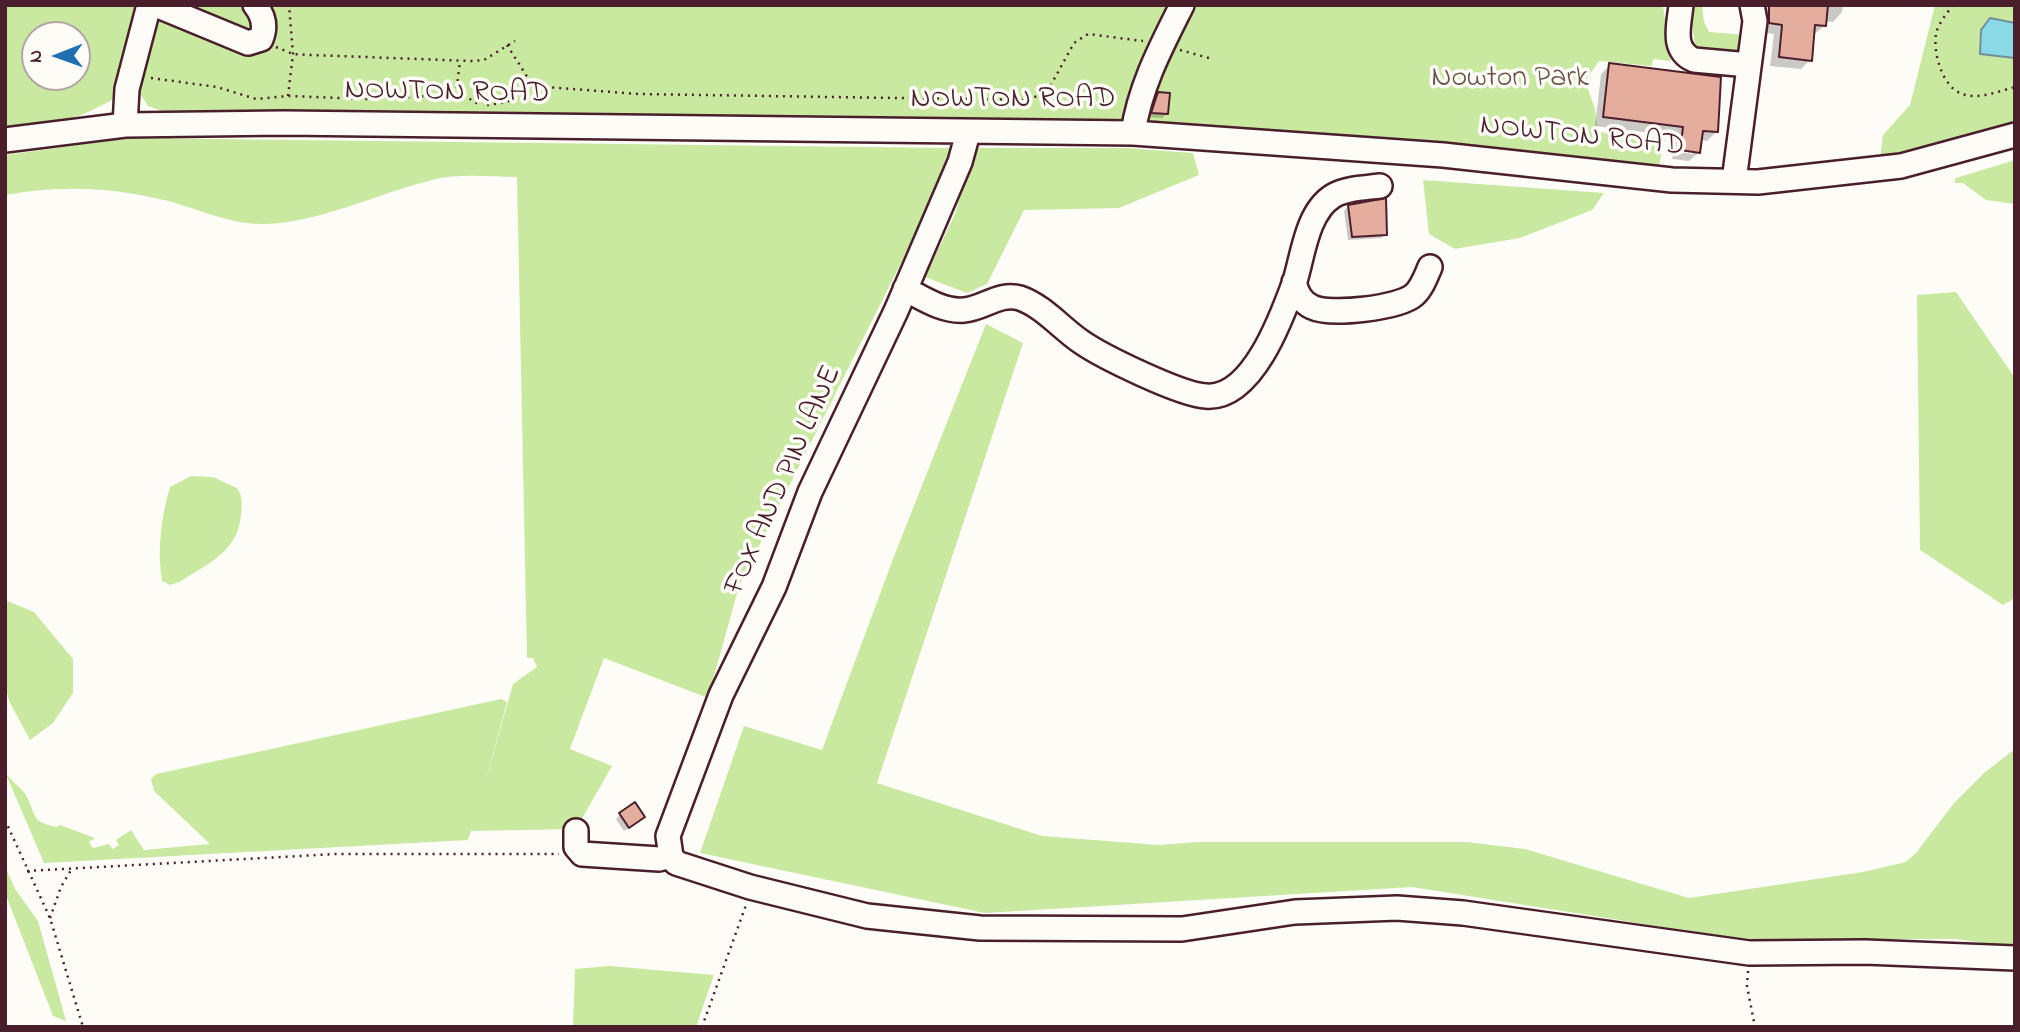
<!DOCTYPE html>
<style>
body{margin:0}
#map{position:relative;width:2020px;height:1032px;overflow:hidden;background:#fdfcf7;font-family:"Indie Flower",sans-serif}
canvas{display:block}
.frame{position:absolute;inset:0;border:7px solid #4a1f2b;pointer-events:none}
.north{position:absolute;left:21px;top:21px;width:70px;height:70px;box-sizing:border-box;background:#fdfcf7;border:2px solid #b5a4a5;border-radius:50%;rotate:269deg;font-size:19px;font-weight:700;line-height:28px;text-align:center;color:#4a1f2b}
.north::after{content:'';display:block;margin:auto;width:24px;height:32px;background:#1f6fb2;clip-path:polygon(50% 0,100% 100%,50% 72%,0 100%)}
</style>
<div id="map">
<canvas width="2020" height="1032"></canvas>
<div class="frame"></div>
<div class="north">N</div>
</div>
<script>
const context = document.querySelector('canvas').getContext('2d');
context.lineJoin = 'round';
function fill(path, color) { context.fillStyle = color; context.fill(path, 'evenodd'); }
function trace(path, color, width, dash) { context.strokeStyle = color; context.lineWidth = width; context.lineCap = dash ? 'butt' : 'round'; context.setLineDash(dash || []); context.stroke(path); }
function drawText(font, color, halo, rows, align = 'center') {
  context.font = font + ' "Indie Flower",sans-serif'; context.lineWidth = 7; context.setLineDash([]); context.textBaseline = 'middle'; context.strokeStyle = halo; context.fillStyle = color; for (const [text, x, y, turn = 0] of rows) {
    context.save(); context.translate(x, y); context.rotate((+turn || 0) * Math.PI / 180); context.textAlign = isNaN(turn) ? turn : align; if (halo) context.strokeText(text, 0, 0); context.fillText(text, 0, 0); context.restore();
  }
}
const green = new Path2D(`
 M 5,5 L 1663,5 L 1671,61 L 1653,59 L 1652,66 L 1599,61 L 1585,81 L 1595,109 L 1598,132 L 1665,138 L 1659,165 L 1597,163 L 1127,122 L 165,112 L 148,106 L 137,89 C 114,96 97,111 72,118 C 51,124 27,126 5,129 ZM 35,35 L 77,35 L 77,77 L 35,77 Z
 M 1689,5 L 1702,5 L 1704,22 L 1709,32 L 1747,35 L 1745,57 L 1696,51 Z
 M 1935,5 L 2015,5 L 2015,125 L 1880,158 L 1883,135 L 1910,105 Z
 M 130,138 L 951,148 L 932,201 L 739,586 L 708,698 L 604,658 L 570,749 L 612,766 L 576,829 L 471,831 L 468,840 L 44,863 L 5,772 C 11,782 23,788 27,797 C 37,817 31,821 56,827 L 60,825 L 95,838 L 89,842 L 93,848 L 109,844 L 113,849 L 119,845 L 116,840 L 131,830 L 144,850 L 210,844 L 154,791 L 151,779 L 156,774 L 501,699 L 507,702 L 484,787 L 513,684 L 537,667 L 533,658 L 527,658 L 517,177 C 489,177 459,173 432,180 C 379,193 316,224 262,224 C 227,224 197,208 164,200 C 110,187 59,185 5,195 L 5,155 Z
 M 975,148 L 1126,148 L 1193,153 L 1199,175 L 1119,208 L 1024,210 L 987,284 L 967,293 L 925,277 L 955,214 Z
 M 2015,160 L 2015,204 L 1986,200 L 1963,183 L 1954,183 L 1956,178 Z
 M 1423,180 L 1604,193 L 1592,210 L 1520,238 L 1455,249 L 1429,234 Z
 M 1956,292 L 2015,378 L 2015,598 L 2003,605 L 1920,550 L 1917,295 Z
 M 986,324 L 1023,343 L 877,783 L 1042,836 L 1158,845 L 1199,842 L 1466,842 L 1525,849 L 1689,898 L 1863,872 L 1906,862 L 1916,853 L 1954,803 L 1984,773 L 2015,749 L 2015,948 L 1956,939 L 1738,939 L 1412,887 L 985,913 L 700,853 L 744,726 L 822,750 L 896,551 Z
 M 191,476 L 213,477 L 237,488 C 243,497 242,504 241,515 C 238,551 208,564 179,582 L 170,585 L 162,581 C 157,551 161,517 170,487 Z
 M 5,600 L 34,612 L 73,659 L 73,693 L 53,723 L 30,740 L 9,701 L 5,684 Z
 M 5,866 L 15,889 L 38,921 L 66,1021 L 53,1016 L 5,893 Z
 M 609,966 L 714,975 L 696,1027 L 573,1027 L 575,969 Z`);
const water = new Path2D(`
 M 1990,18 L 2015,23 L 2015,58 L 1980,54 L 1981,30 Z`);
const shadow = new Path2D(`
 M 1762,5 L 1843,5 L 1842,12 L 1833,22 L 1825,21 L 1824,26 L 1813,35 L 1810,60 L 1801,69 L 1770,66 L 1774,34 L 1760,32 Z
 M 1610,65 L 1716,132 L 1707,141 L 1700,140 L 1699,152 L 1689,161 L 1672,159 L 1673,151 L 1693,154 L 1693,150 L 1673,148 L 1675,136 L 1595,126 L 1601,74 Z
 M 1159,93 L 1166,114 L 1162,118 L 1148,117 Z
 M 1348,206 L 1385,234 L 1381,238 L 1348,240 L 1344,211 Z
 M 620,815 L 639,821 L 624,831 L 616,819 Z`);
const building = new Path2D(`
 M 1769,5 L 1828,5 L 1826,26 L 1815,25 L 1812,61 L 1779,57 L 1782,25 L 1769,23 Z
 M 1609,63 L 1721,77 L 1718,132 L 1703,131 L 1700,153 L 1680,150 L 1683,127 L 1603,117 Z
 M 1158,92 L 1170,93 L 1168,114 L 1151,113 Z
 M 1386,198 L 1387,235 L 1352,237 L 1348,205 Z
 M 635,802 L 645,817 L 629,828 L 619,813 Z`);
const path = new Path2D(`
 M 1953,5 C 1947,13 1938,24 1936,34 C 1933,53 1942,85 1960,93 C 1976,101 1999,91 2015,87
 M 507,45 L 533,86
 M 276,47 L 293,54 L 310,55 L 473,61 L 484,60 L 515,41
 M 1180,50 L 1209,58
 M 151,78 L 217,87 L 256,99 L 288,96 L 367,99 L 456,95 L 465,96 L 480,105
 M 456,95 L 460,61
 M 288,96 L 293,54 L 289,5
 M 487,105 L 507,102 L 533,86 L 638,94 L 1027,100 L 1047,92 L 1074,43 L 1088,34 L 1143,41
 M 5,820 L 50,918 L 83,1027
 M 27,871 L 336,854 L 559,854
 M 50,918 L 61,887 L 71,870
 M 1748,971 L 1747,986 L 1755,1027
 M 702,1027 L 746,905`);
const minor = new Path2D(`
 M 156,5 L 248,43 L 261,39 C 266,27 264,16 255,5
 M 1681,5 C 1679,26 1671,50 1694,60 L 1749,65
 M 125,125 L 127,89 L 149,5
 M 1133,133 C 1140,86 1161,47 1182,5
 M 5,140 L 125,125 L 284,123 L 1133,133 L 1443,155 L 1672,180 L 1758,182 L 1901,166 L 2015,135
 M 1734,181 L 1755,21 L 1752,5
 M 1294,282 C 1297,293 1301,302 1312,307 C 1330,316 1399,308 1414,295 C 1422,288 1426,276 1430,267
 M 905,289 C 923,298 943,312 964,310 C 983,309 999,292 1020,298 C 1043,306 1061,328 1080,341 C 1101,356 1181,395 1206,396 C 1252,400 1282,317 1295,281 C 1303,255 1307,212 1333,196 C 1346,188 1365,188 1380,186
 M 576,831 L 576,847 L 582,854 L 659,859 L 671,856
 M 671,856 L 676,863 L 750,887 L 867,916 L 980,928 L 1182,929 L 1295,912 L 1397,908 L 1463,913 L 1749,953 L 1865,952 L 2015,958
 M 671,856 L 668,836 L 721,695 L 774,587 L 810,492 L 896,311 L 960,162 L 968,133`);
const parkNames = [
 ["Nowton Park",1510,80]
];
const streetNames = [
 ["NOWTON ROAD",447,94,1],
 ["NOWTON ROAD",1013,101],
 ["NOWTON ROAD",1582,138,6],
 ["FOX AND PIN LANE",785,481,-66]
];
fill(green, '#c9e9a1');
fill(water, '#8ad9e6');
trace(water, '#708f9b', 2);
fill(shadow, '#0003');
fill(building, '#e5ad9e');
trace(building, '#4a1f2b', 2);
trace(minor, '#4a1f2b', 28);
trace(path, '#4a1f2b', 2.5, [2, 5]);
trace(minor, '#fdfcf7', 23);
drawText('30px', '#6a5248', '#fdfcf7', parkNames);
drawText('30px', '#4a1f2b', '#fdfcf7', streetNames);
</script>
